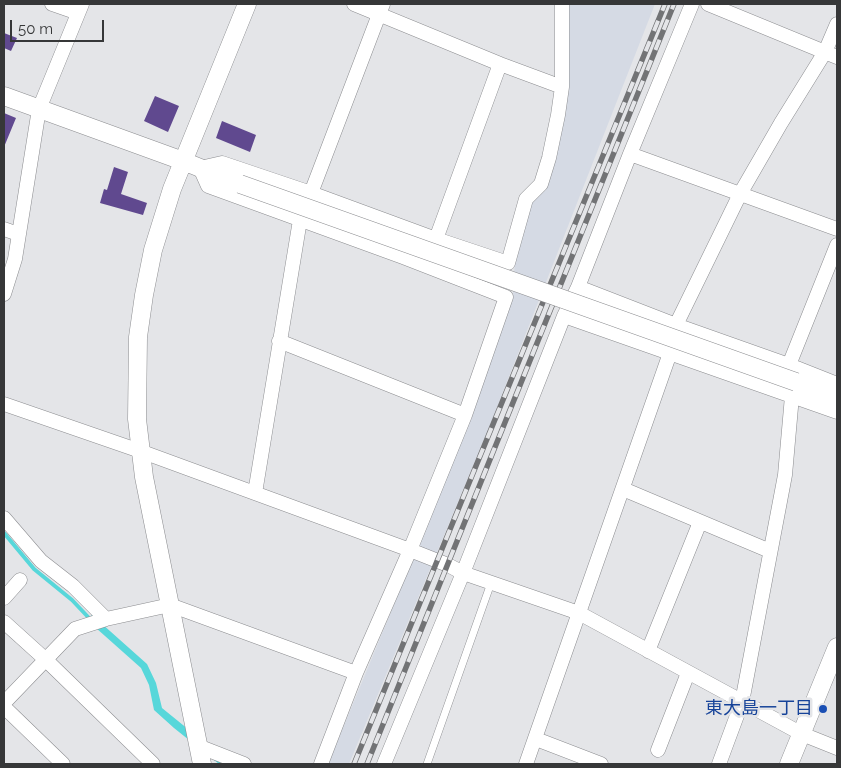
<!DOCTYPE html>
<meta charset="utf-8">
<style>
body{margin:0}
#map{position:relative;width:841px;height:768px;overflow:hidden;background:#e4e5e8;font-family:Raleway,sans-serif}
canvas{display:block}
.frame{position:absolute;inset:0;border:5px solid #363738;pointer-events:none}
.scale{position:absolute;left:10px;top:20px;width:94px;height:22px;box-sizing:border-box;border:2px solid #363738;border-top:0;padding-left:6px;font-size:15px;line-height:18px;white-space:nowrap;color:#363738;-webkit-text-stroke:4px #e4e5e8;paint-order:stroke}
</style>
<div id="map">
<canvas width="841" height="768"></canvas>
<div class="frame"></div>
<div class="scale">50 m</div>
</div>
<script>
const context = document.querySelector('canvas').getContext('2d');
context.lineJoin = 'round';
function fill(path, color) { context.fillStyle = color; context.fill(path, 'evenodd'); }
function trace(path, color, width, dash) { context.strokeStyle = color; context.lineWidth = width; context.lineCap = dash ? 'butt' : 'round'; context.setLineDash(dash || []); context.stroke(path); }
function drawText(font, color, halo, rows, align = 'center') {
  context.font = font + ' Raleway,"Noto Sans JP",sans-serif'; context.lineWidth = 5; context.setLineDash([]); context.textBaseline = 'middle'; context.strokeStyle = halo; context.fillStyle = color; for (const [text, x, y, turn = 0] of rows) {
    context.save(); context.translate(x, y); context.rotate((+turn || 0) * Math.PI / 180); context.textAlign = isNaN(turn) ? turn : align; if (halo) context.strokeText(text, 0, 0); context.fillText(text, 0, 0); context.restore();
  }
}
const built = new Path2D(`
 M 569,4 L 655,4 L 492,420 L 349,764 L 328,764 L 473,414 L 499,334 L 513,298 L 515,257 L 531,201 L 546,190 L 563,117 Z`);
const water = new Path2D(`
 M 92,615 L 147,664 L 156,683 L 162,708 L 231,764 L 219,764 L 174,728 L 154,710 L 149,685 L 141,668 L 87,620 Z`);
const stream = new Path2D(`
 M 4,533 L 34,569 L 72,600 L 89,618`);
const building = new Path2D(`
 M 4,33 L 17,38 L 11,51 L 4,48 Z
 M 155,96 L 179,106 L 168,132 L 144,121 Z
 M 4,113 L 16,118 L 4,147 Z
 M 222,121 L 256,135 L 250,152 L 216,138 Z
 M 114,167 L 128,172 L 121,194 L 147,203 L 143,215 L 100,203 L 104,189 L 107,190 Z`);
const service = new Path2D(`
 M 427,764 L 491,583`);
const minor = new Path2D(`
 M 52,4 L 78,13
 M 354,4 L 500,64 L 562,87
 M 708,4 L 837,57
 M 630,154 L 837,229
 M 311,193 L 383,4
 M 4,229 L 18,234
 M 436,239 L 500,64
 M 578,287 L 676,325 L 789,365 L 837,384
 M 4,294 L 15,259 L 39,109 L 82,4
 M 564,316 L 837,412
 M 676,325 L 740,194 L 781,123 L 825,52 L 837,24
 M 279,341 L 465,415
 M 789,365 L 837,245
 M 4,404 L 140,451 L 410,550 L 448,565 L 463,573 L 579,613 L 802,734 L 837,748
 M 623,489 L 770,551
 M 255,493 L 300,220
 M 4,518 L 41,561 L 73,586 L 106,619
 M 4,598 L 20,580
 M 4,622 L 45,659 L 153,764
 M 648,651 L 700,522
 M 4,703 L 75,629 L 106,619 L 170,605 L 356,673
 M 4,707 L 63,764
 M 536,739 L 601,764
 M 198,746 L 244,764
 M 658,750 L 688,673
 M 321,764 L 356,673 L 410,550 L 465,415 L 506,297 L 403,257 L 208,186 L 200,168 L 222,163 L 311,193 L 436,239 L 508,263 L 526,199 L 541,184 L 549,158 L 558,115 L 562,87 L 562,4
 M 384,764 L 463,573 L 564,316 L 578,287 L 630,154 L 692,4
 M 526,764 L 670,353
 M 719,764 L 742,702 L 785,475 L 792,396`);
const tertiary = new Path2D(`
 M 4,96 L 183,161 L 240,184
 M 796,382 L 837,397
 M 202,764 L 144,477 L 137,419 L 138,337 L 144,295 L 153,250 L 172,189 L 247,4
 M 789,764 L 837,647`);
const rail = new Path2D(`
 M 354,764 L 665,4
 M 367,764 L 674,4`);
const tertiaryBridge = new Path2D(`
 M 240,184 L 796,382`);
const markers = [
 [823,709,5,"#1a4fb4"]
];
const transitNames = [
 ["東大島一丁目",813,709]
];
fill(built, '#d5dae4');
fill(water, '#57d7da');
trace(stream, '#57d7da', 4);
fill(building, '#60498f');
trace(service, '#8c8d90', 8);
trace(minor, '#8c8d90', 15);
trace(tertiary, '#8c8d90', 19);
trace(service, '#fff', 7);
trace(minor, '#fff', 14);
trace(tertiary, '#fff', 18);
trace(rail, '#727375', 5.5);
trace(rail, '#e4e5e8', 4, [11]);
trace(tertiaryBridge, '#8c8d90', 19, []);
trace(tertiaryBridge, '#fff', 18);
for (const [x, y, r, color] of markers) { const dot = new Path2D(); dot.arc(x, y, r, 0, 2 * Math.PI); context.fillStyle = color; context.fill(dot); trace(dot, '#e4e5e8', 2); }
drawText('18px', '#164399', '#e4e5e8', transitNames, 'right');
</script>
